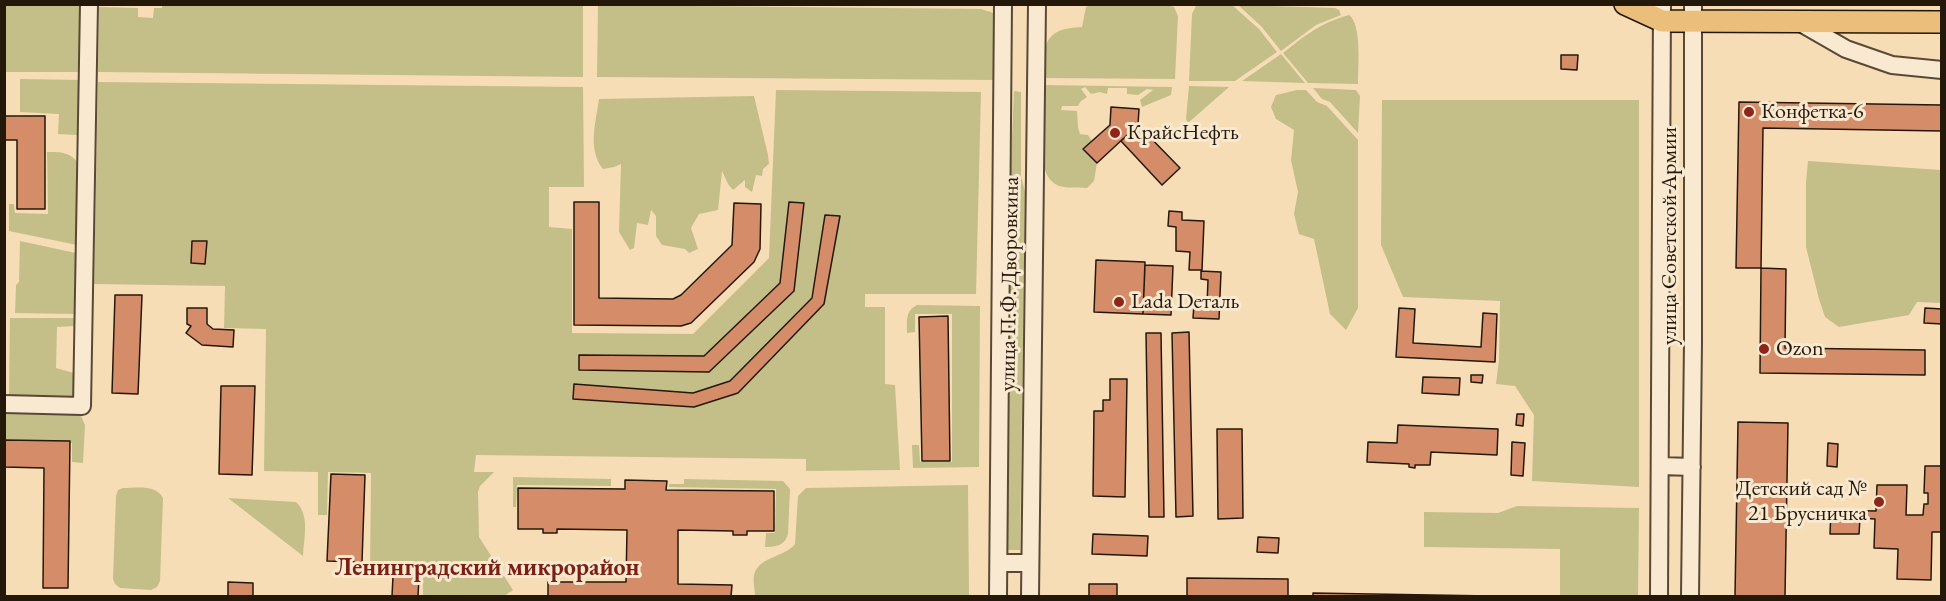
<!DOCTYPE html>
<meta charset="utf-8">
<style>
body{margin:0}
#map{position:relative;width:1946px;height:601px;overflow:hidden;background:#f6ddb6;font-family:"EB Garamond",serif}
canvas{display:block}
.frame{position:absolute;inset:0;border:6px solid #24180b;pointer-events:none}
</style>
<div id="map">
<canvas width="1946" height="601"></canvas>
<div class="frame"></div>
</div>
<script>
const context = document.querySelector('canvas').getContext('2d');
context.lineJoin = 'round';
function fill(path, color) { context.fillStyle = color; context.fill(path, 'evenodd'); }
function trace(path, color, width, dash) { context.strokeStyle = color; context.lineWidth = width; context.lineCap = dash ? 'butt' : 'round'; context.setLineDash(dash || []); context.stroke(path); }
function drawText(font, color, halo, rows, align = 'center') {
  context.font = font + ' "EB Garamond",serif'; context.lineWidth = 6; context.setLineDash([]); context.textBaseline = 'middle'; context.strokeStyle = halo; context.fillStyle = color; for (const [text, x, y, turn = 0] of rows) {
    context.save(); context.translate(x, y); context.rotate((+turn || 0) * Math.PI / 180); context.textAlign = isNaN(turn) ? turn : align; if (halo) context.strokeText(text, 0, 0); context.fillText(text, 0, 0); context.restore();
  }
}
const green = new Path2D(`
 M 1200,4 L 1232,5 L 1259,29 L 1277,52 L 1235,81 L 1189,81 L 1192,14 L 1196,6 Z
 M 5,5 L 81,5 L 80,72 L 5,72 Z
 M 162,5 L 583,5 L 583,77 L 98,72 L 99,7 L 138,8 L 138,17 L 153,18 L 154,8 L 162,8 Z
 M 598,5 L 981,9 L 991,12 L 997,16 L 999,80 L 597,77 Z
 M 1091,5 L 1166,5 L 1174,7 L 1178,16 L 1175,79 L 1042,78 C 1044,45 1043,28 1082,27 L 1086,7 Z
 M 1238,5 L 1335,8 L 1339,10 L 1341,15 L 1316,25 L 1281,51 L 1261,26 Z
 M 1349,15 C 1362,24 1358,68 1358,84 L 1308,83 L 1283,53 C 1306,35 1320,23 1349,15 Z
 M 1281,54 L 1305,83 L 1242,81 Z
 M 20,79 L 80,80 L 77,135 L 58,134 L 59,114 L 20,112 Z
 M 98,82 L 583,87 L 584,187 L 549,187 L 549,227 L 572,229 L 572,333 L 693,334 L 769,258 L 776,90 L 981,92 L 976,294 L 865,294 L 865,307 L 885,307 L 885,384 L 895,385 L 900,470 L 806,471 L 806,459 L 476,455 L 474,472 L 494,472 L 480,486 L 478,492 L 479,537 L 513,590 L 504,596 L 423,596 L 423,573 L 370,572 L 371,473 L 328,472 L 327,515 L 318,515 L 318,472 L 264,471 L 266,329 L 224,328 L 225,286 L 94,284 Z
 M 1042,85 L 1172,87 L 1171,95 L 1142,107 L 1140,100 L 1153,90 L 1147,89 L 1138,95 L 1127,94 L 1127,88 L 1108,88 L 1107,94 L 1100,92 L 1091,94 L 1085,87 L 1081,89 L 1087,97 L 1081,101 L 1078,106 L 1062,106 L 1061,110 L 1077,111 L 1078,127 L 1080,134 L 1088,135 L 1092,141 L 1084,149 L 1097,163 L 1094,181 L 1087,188 C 1066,187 1051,191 1044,167 Z
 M 1189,86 L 1229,87 L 1188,123 L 1186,119 Z
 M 1313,88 L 1356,90 L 1360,96 L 1358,133 L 1330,102 L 1322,99 Z
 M 1297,90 L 1306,90 L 1317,102 L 1327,106 L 1358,140 L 1358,308 L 1346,330 L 1330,314 L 1314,239 L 1299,234 L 1294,214 L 1298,192 L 1291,160 L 1294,130 L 1276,119 L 1271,107 L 1276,95 Z
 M 1014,91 L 1021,92 L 1021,176 L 1025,192 L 1020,550 L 1006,550 L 1010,184 Z
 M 754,96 L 768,155 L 769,164 L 763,169 L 762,176 L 756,175 L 752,192 L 745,187 L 745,180 L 733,190 L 728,184 L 722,171 L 718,210 L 699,214 L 691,228 L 698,249 L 689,253 L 685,249 L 662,245 L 656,236 L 656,216 L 651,210 L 648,225 L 637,223 L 634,248 L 630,250 L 619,232 L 621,164 L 614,167 L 603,169 C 587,149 596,122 599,99 Z
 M 1382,100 L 1639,100 L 1639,487 L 1532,481 L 1534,415 L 1515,386 L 1496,384 L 1499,360 L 1500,301 L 1403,297 L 1381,245 Z
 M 47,152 C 61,152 70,152 78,163 L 77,245 L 9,231 L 9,204 L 14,204 L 15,213 L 48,214 Z
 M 1808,161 L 1941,170 L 1941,303 L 1917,302 L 1909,315 L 1839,327 L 1825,317 L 1819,299 L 1806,247 L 1806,182 Z
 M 20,241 L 76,253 L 74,314 L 15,313 L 16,285 L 19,282 Z
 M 917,305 L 980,306 L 979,467 L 913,468 L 912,445 L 919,445 L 920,462 L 952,462 L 952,314 L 915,314 L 915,332 L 907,333 C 907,321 905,311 917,305 Z
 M 10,318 L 75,318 L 75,326 L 57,327 L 56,368 L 74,373 L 74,398 L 9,397 Z
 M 5,410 L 72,412 L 81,416 L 85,425 L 83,463 L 72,462 L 72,443 L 5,441 Z
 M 513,477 L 611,479 L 611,486 L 517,485 L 516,507 L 513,507 Z
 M 684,479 L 783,481 L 790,489 L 788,534 C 785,545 777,547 765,547 L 766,533 L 775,533 L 776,489 L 669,487 L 669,484 L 684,484 Z
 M 968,485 L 969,596 L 755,596 C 755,589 752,578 755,572 C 762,556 785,557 795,544 L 798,496 L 806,488 Z
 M 123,488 C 137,488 156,484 163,498 L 160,581 L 157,587 L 151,590 L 120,588 L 115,584 L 113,579 L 116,496 L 118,490 Z
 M 228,498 L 296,502 C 310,515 304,538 303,556 Z
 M 1517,506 L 1639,508 L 1638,596 L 1560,596 L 1560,549 L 1424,547 L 1424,512 L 1498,513 Z`);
const building = new Path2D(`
 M 1561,55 L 1578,55 L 1577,70 L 1561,69 Z
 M 1739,102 L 1942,105 L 1942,131 L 1763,128 L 1761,268 L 1736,268 Z
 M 1111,107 L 1139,109 L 1138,125 L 1097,163 L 1083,149 L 1110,125 Z
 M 4,116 L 45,116 L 45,209 L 17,209 L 17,140 L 4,140 Z
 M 1138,125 L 1180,168 L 1162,185 L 1121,141 Z
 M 574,202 L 599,202 L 599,298 L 673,299 L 681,295 L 732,245 L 734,203 L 761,204 L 760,249 L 754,262 L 691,323 L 681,326 L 574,325 Z
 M 789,202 L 804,203 L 794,291 L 709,372 L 579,370 L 579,355 L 704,356 L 780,283 Z
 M 1169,211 L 1182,212 L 1182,220 L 1204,221 L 1202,270 L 1189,270 L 1190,252 L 1176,251 L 1176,227 L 1168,226 Z
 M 825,215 L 840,216 L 824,304 L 738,393 L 694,407 L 573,399 L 574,384 L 693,393 L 730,381 L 812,298 Z
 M 192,241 L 207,241 L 205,264 L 191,263 Z
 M 1096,260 L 1145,262 L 1143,314 L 1094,312 Z
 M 1145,265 L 1173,266 L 1171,315 L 1143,314 Z
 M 1761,268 L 1786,269 L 1785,348 L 1925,350 L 1925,375 L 1760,373 Z
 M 1201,271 L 1221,272 L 1219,319 L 1193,318 L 1194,304 L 1207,305 L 1208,280 L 1201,279 Z
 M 115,295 L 142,295 L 138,394 L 112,393 Z
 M 187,308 L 207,308 L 207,324 L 213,329 L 234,330 L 233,347 L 202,345 L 186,333 L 191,326 L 187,324 Z
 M 1399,308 L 1415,309 L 1413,343 L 1481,347 L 1483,313 L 1497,314 L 1495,362 L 1396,357 Z
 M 1925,308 L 1942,309 L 1942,324 L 1924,323 Z
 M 948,316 L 950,461 L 922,461 L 919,317 Z
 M 1189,332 L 1193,516 L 1176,517 L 1172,333 Z
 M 1146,333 L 1161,333 L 1164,517 L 1149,517 Z
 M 1471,375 L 1483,375 L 1482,383 L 1471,382 Z
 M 1423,377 L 1460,378 L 1459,395 L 1422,393 Z
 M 1110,379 L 1127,379 L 1125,497 L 1093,496 L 1094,411 L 1103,411 L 1103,400 L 1110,400 Z
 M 221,386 L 255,386 L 252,475 L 219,474 Z
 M 1517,414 L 1524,414 L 1523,426 L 1516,425 Z
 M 1738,422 L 1788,423 L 1785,596 L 1735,596 Z
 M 1398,425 L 1498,429 L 1497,455 L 1431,452 L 1430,465 L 1415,465 L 1415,468 L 1409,467 L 1409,464 L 1367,462 L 1368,442 L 1397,443 Z
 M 1217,429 L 1242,429 L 1243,518 L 1218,519 Z
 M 4,440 L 70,441 L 68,588 L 43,588 L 44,468 L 4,467 Z
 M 1512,442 L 1525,443 L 1523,476 L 1511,475 Z
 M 1828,443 L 1838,444 L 1837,467 L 1827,466 Z
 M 1925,466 L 1942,466 L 1942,532 L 1932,532 L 1931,580 L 1897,579 L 1898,549 L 1874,548 L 1875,519 L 1860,518 L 1859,534 L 1830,534 L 1831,510 L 1876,511 L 1877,485 L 1907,485 L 1906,515 L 1923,515 L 1924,504 L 1928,504 L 1928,493 L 1924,493 Z
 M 331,474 L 365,475 L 362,562 L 327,561 Z
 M 625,480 L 667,481 L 666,490 L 774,491 L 774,531 L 747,531 L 747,535 L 733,535 L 733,531 L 678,530 L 678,584 L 732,585 L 731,596 L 548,596 L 548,582 L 626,582 L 627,530 L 557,529 L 557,533 L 543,533 L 543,529 L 518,529 L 518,488 L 625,489 Z
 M 1093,534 L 1148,536 L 1147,556 L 1092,554 Z
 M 1258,537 L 1279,538 L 1278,553 L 1257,552 Z
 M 393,576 L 419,577 L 418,596 L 392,596 Z
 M 1187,578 L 1288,579 L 1288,596 L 1187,596 Z
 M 228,582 L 253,583 L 253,596 L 228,596 Z
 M 1089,584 L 1117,584 L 1117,596 L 1089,596 Z
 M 1313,593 L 1491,596 L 1313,596 Z`);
const minor = new Path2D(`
 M 1799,22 L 1846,49 L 1892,65 L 1942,70
 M 4,404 L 82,406 L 89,4
 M 1661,466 L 1692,467
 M 999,563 L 1030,563
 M 998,596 L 1003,4
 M 1030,596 L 1037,4
 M 1659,596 L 1662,4
 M 1690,596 L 1693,342 L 1693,4`);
const major = new Path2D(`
 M 1625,4 L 1662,21 L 1942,22`);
const markers = [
 [1749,112,6,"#8f2418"],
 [1115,133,6,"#8f2418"],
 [1119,302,6,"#8f2418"],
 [1764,349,6,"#8f2418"],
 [1879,502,6,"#8f2418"]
];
const poiNames = [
 ["Конфетка-6",1761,112],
 ["КрайсНефть",1127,133],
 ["Lada Dеталь",1131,302],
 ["Ozon",1776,349],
 ["Детский сад №",1867,489,"right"],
 ["21 Брусничка",1867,514,"right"]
];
const streetNames = [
 ["улица Советской Армии",1670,236,-90],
 ["улица П.Ф. Дворовкина",1010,284,-89]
];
const neighbourhoodNames = [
 ["Ленинградский микрорайон",487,568]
];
fill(green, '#c4bf88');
fill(building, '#d58c69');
trace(building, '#24180b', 1.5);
trace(minor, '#584936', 20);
trace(major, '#24180b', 24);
trace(minor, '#f9e9d0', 16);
trace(major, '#ebbe7b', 21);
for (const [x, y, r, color] of markers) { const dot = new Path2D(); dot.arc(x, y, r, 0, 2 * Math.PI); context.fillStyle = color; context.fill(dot); trace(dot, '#f9e9d0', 2); }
drawText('22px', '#24180b', '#f9e9d0', poiNames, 'left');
drawText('22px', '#24180b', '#f9e9d0', streetNames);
drawText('bold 24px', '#7a1f14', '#f9e9d0', neighbourhoodNames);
</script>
